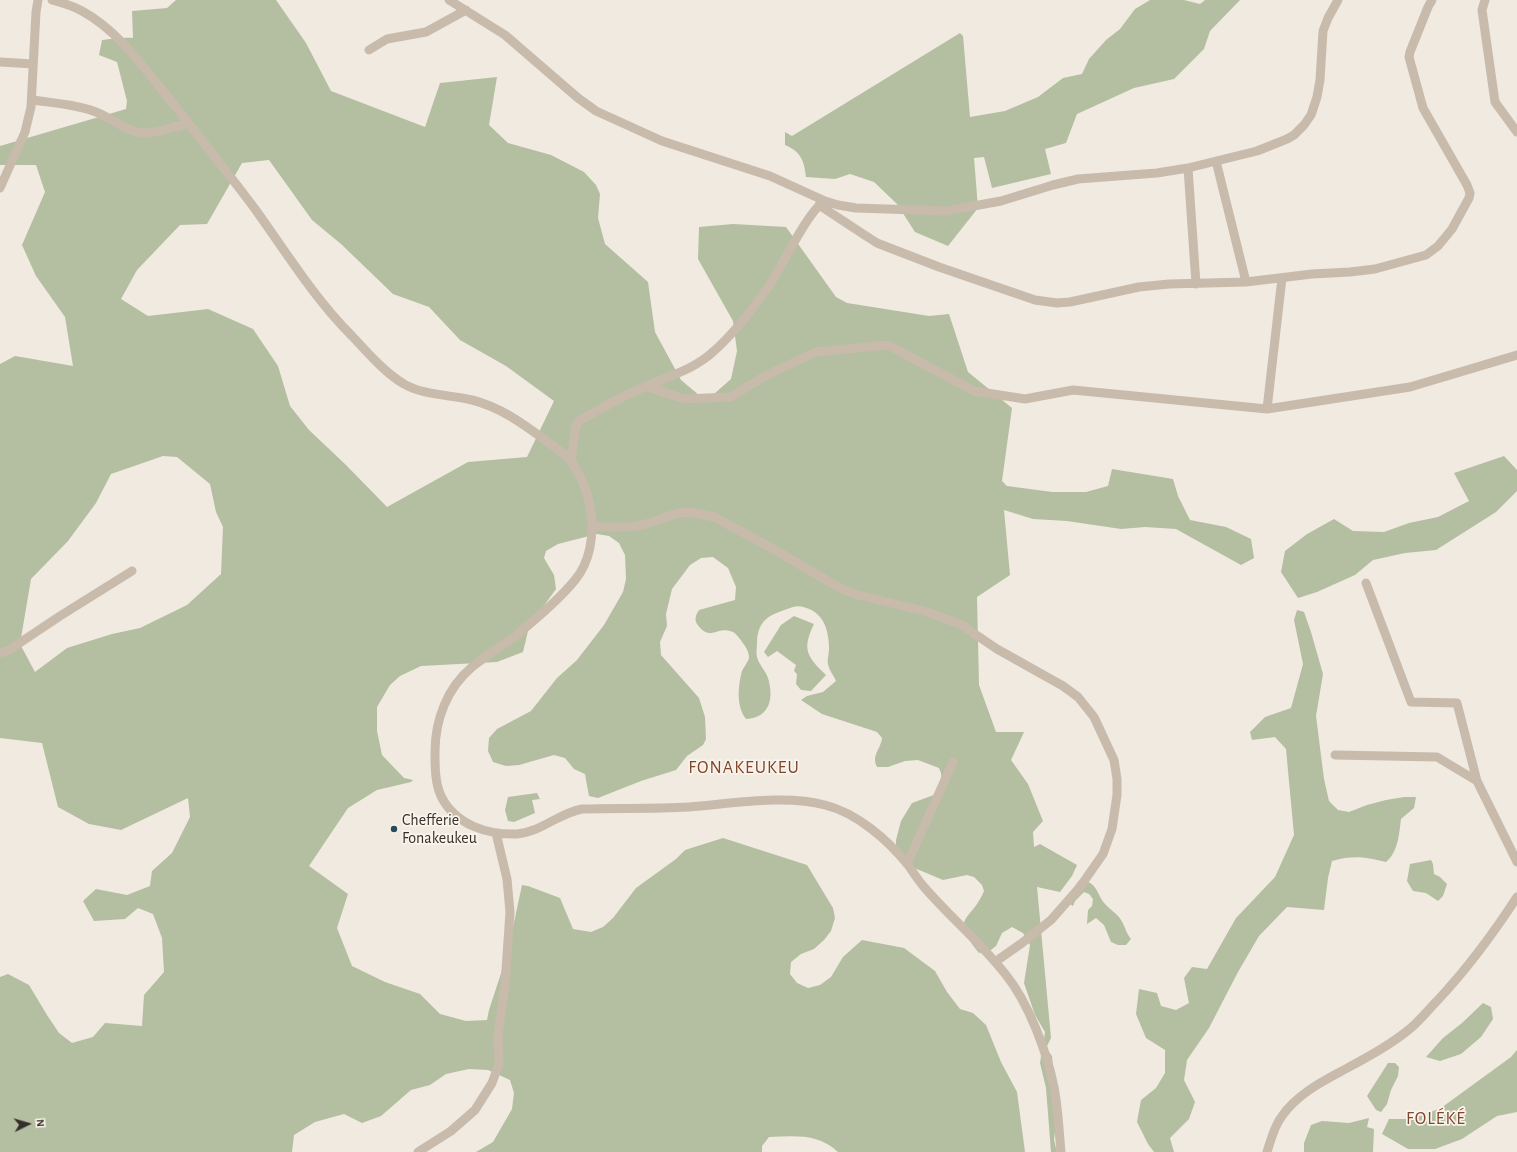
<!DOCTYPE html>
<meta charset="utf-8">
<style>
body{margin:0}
#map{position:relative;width:1517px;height:1152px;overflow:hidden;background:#f1eae0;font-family:"Alegreya Sans",sans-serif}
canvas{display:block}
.north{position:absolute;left:8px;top:1104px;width:40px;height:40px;-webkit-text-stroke:3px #f9f4ec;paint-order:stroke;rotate:85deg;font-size:11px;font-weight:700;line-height:16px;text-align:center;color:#372f2a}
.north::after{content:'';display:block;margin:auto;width:14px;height:18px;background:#372f2a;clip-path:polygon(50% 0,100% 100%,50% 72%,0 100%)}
</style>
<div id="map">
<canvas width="1517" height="1152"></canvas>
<div class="north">N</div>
</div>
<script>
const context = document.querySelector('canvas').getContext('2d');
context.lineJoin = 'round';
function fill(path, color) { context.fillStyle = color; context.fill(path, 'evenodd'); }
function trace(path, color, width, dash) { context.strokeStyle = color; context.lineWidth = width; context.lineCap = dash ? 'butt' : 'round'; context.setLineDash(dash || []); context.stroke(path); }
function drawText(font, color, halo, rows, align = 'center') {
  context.font = font + ' "Alegreya Sans",sans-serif'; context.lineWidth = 3.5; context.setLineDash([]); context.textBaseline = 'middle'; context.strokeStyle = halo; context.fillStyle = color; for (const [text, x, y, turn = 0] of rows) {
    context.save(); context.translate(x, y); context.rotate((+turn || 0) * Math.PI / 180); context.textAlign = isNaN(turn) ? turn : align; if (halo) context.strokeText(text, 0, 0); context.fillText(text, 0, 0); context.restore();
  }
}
const green = new Path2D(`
 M 176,0 L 276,0 L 306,43 L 331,91 L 425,127 L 440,83 L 497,77 L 489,125 L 508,143 L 551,155 L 584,172 L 596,185 L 600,194 L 598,218 L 605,244 L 648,282 L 655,332 L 681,380 L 706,401 L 731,379 L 737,351 L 733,321 L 698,259 L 699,227 L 733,224 L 786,227 L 836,297 L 847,303 L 929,316 L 949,314 L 968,372 L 1012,408 L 1002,481 L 1007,486 L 1052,492 L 1086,492 L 1108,486 L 1112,469 L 1173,479 L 1178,496 L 1190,520 L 1226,527 L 1251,539 L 1254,558 L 1241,565 L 1176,529 L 1145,527 L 1121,529 L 1067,521 L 1033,519 L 1004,510 L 1010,575 L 977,597 L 979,685 L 996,732 L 1024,732 L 1011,760 L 1028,784 L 1043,821 L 1033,832 L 1034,847 L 1040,844 L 1077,865 L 1072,876 L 1060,892 L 1037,887 L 1051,1038 L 1046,1048 L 1052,1056 L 1057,1116 L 1054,1140 L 1057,1152 L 1051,1152 L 1046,1088 L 1040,1063 L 1045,1032 L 1035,1015 L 1024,983 L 1030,945 L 1023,933 L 1012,927 L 1002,933 L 996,946 L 991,950 L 979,953 C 949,915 970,924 984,891 L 982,885 L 974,877 L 967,875 L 943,880 L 912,867 L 896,848 L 896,840 L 901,821 L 912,803 L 942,792 L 941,773 L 939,768 L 918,760 L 905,761 L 888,767 L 877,767 C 871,755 881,749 882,738 L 877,732 L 822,714 L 801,700 L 807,696 L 823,692 L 836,681 C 834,676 829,670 828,664 C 827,660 829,654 829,649 C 829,638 827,625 820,617 C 815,610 801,604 793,607 C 773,614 758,617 757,642 C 757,646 756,653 757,657 C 759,665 766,671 768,678 C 774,698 770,718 746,719 C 736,706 738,686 742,671 C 744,667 748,662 749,658 C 749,653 747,649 745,646 C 742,642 737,634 733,632 C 716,625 711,643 697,624 C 694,619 696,615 699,610 L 735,600 L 736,587 L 728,568 L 713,557 L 701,558 L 690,565 L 672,589 L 666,614 L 667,626 L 660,642 L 661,655 L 699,698 L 705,717 L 706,739 L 703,745 L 687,756 L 676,770 L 641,781 L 598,798 L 589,796 L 585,774 L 574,769 L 565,758 L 554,755 L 519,765 L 506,766 L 493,762 L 488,751 L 489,738 L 497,729 L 531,711 L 557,678 L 577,660 L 604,625 L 623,592 L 626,579 L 625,555 L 619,543 L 609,536 L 597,534 L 558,544 L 546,551 L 544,558 L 554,575 L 556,589 L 533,621 L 528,631 L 523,652 L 497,662 L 421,666 L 400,676 L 390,685 L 377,707 L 377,731 L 382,755 L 404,778 L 413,780 L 411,782 L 377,790 L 348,808 L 309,866 L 348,894 L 337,928 L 352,966 L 385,982 L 420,994 L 440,1014 L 466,1021 L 487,1020 L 489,1010 L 507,955 L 522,885 L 528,886 L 560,898 L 573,929 L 591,932 L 603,927 L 613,918 L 636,888 L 676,859 L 685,850 L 723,838 L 807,865 L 833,908 L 835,918 L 831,931 L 824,940 L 814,949 L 801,954 L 791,962 L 790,974 L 797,983 L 808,988 L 820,985 L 831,977 L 843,957 L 862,940 L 904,948 L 935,971 L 947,992 L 960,1009 L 973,1013 L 986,1025 L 1001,1062 L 1017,1092 L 1025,1152 L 838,1152 C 818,1133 795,1136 769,1137 L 762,1146 L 762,1152 L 476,1152 L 493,1142 L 512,1109 L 514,1093 L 510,1080 L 488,1070 L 469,1069 L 446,1074 L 430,1085 L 411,1090 L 381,1116 L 362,1123 L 344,1114 L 315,1122 L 294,1135 L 292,1152 L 0,1152 L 0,977 L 8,974 L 29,985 L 47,1015 L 59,1033 L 72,1043 L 93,1037 L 105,1023 L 142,1026 L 144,995 L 164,972 L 162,938 L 153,914 L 138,908 L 125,919 L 94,921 L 83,901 L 96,889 L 127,895 L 150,886 L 152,871 L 172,853 L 190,817 L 188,798 L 121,830 L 89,824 L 58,807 L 42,743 L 0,738 L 0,364 L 15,356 L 73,366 L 65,317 L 36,276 L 22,245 L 45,192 L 36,165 L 0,165 L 0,146 L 126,109 L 127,101 L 117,62 L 99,55 L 102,40 C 113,39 122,37 133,38 L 132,11 L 167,8 ZM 269,160 L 312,220 L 341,244 L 393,294 L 429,307 L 460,340 L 506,366 L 554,401 L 527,457 L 468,462 L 387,507 L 346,465 L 309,430 L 290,406 L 278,366 L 253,329 L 208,309 L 148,316 L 121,299 L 137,270 L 180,225 L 207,224 L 242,163 ZM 163,456 L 177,457 L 210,484 L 216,512 L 223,527 L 221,574 L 187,605 L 140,628 L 112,634 L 67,648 L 35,672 L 20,644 L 31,579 L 68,541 L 96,503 L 111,474 Z
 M 1150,0 L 1184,0 L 1200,4 L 1205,0 L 1240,0 L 1210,31 L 1204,49 L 1174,79 L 1134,88 L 1077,114 L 1066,143 L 1045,149 L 1051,174 L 992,188 L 984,157 L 974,158 L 978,208 L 948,246 L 915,232 L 897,204 L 874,182 L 850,174 L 835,179 L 806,177 C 804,160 801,152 785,145 L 785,132 L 792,136 L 960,33 L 963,36 L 970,117 L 1005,111 L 1038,97 L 1063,78 L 1082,74 L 1089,59 L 1106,40 L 1120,29 L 1135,9 Z
 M 1504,456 L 1517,470 L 1517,491 L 1496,512 L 1436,550 L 1405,553 L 1373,560 L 1355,575 L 1317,592 L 1298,598 L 1281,572 L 1285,551 L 1307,534 L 1334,519 L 1353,531 L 1384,532 L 1409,523 L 1438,517 L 1469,501 L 1454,473 Z
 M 1297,610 L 1304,612 L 1311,632 L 1323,674 L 1316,716 L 1324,779 L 1329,801 L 1338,810 L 1349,812 L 1367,805 L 1386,800 L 1404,797 L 1416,797 L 1414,808 L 1401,819 C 1399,835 1398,852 1386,862 C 1364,857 1354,855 1332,861 L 1328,878 L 1324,910 L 1287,907 L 1259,936 L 1238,972 L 1209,1028 L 1187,1060 L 1184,1080 L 1195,1102 L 1189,1119 L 1170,1138 L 1174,1152 L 1154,1152 L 1148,1144 L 1137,1122 L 1141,1100 L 1156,1088 L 1165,1073 L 1165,1050 L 1146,1038 L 1136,1014 L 1139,989 L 1157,993 L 1161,1006 L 1176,1010 L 1189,1003 L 1184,978 L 1192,967 L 1207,969 L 1236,918 L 1275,877 L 1294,835 L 1286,749 L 1275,737 L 1252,740 L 1250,732 L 1265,717 L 1291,708 L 1303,664 L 1294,620 Z
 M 794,616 L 814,624 C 802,649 806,656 826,675 L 811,691 L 801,690 L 796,684 L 797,674 L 794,671 L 796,665 L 777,651 L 768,657 L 764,652 L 781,625 Z
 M 537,793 L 540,799 L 532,800 L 535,813 L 514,822 L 508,821 L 505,810 L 508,797 Z
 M 1431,860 L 1433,864 L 1434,874 L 1440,877 L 1447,884 L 1443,896 L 1438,901 L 1426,893 L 1413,891 L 1407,881 L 1410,864 Z
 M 1080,880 C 1099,883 1095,892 1105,904 C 1110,910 1117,913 1121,920 C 1125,926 1126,933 1131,939 L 1126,945 L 1118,945 L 1111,942 L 1104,925 L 1096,918 L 1087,924 L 1088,910 L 1092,906 L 1093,899 L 1089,894 L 1084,892 L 1075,901 L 1073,906 L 1070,904 L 1076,884 Z
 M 1483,1003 L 1491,1007 L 1493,1019 L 1481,1037 L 1461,1054 L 1440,1061 L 1426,1057 L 1443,1038 L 1462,1023 Z
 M 1517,1050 L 1517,1112 L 1497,1116 L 1462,1139 L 1435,1149 L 1408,1149 L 1382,1134 L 1389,1119 L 1412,1119 L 1441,1108 L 1511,1057 Z
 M 1388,1063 L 1395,1063 L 1399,1067 L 1398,1076 L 1391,1090 L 1387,1104 L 1381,1112 L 1376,1110 L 1367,1096 Z
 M 1369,1118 L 1367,1127 L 1374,1129 L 1373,1152 L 1304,1152 L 1304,1143 L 1311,1125 L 1322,1121 L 1349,1123 Z`);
const minor = new Path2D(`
 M 52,0 C 63,3 73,6 82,11 C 121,32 148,74 176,107 C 202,141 229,174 255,209 C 286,252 314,298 352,336 C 367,352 385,373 404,384 C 422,395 451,395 472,400 C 500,407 522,423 545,440 C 553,446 563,452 570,460 C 581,474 589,496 591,513 C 594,536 590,562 575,580 C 558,601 535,620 514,637 C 500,647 486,656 472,667 C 447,688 435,720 435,752 C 435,767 435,783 441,796 C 455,825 488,835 517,834 C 541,832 559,813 582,809 C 618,808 654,809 689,807 C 730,804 785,794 825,805 C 857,813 888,840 908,865 C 913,872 918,880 924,887 C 950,917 981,943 1006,975 C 1028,1002 1047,1052 1054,1087 C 1058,1108 1059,1130 1061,1152
 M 449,0 L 505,35 L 578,98 L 596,111 L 662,141 L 770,176 L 825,201
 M 1485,0 L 1482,10 L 1495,102 L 1517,132
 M 369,50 L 387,39 L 426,32 L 466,10
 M 0,62 L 33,64
 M 32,100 C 53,103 75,104 96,112 C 112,118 126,132 144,133 C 160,133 173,126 189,124
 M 1216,161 L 1246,282
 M 1188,168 L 1196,284
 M 0,188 L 25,132 L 31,107 L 36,12 L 38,0
 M 819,205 L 863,234 L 877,243 L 939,267 L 1035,300 L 1057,303 L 1070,302 L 1139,287 L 1169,284 L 1246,282 L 1312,274 L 1350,272 L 1375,269 L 1426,255 L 1438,246 L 1452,229 L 1469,198 L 1470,193 L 1467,185 L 1423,108 L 1409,57 L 1410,52 L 1428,7 L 1432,0
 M 646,386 L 684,399 L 731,397 L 763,377 L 816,352 L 888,345 L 974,391 L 1025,399 L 1073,390 L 1267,409 L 1410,387 L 1517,355
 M 1267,409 L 1282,278
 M 571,461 L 576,425 L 579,421 C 601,408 623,396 646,386 C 669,376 695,369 714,351 C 734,333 753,309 769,286 C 781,268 809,209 825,201 L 838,205 L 856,208 L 946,211 L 1001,201 L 1053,185 L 1078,179 L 1157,173 L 1188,168 L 1257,151 L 1287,139 L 1294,135 L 1304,125 L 1311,115 L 1317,97 L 1320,80 L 1323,31 L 1328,18 L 1338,0
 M 592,527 L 629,527 L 646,524 L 678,513 L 690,512 L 714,517 L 770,547 L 838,587 L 854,594 L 924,611 L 960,624 L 997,649 L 1063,686 L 1078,697 L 1094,717 L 1114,760 L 1117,779 L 1117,795 L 1112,829 L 1103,854 L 1080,887 L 1051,920 L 1022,943 L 995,962
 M 1366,583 L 1411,702 L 1457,703 L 1477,781 L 1517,862
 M 0,653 L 9,650 L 60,616 L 132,571
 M 1335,755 L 1437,757 L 1477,781
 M 907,864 L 953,762
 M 418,1152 L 451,1131 L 475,1110 L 492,1083 L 499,1064 L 498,1035 L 505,984 L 510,912 L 507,879 L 496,833
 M 1267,1152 C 1271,1140 1274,1126 1282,1116 C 1296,1096 1319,1083 1340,1072 C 1364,1059 1391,1045 1412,1027 C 1421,1019 1429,1009 1437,1001 C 1467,969 1493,934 1517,897`);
const markers = [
 [394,829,4,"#234e55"]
];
const poiNames = [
 ["Chefferie",402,820],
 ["Fonakeukeu",402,838]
];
const quarterNames = [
 ["FONAKEUKEU",744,768],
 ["FOLÉKÉ",1436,1119]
];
fill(green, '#b3bfa0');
trace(minor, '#c8bbac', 9);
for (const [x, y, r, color] of markers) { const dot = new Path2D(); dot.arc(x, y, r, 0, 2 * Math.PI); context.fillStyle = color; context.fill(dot); trace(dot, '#f9f4ec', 1.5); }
drawText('16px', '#372f2a', '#f9f4ec', poiNames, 'left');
context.letterSpacing = '1px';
drawText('18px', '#80452a', '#f9f4ec', quarterNames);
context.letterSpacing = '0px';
</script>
